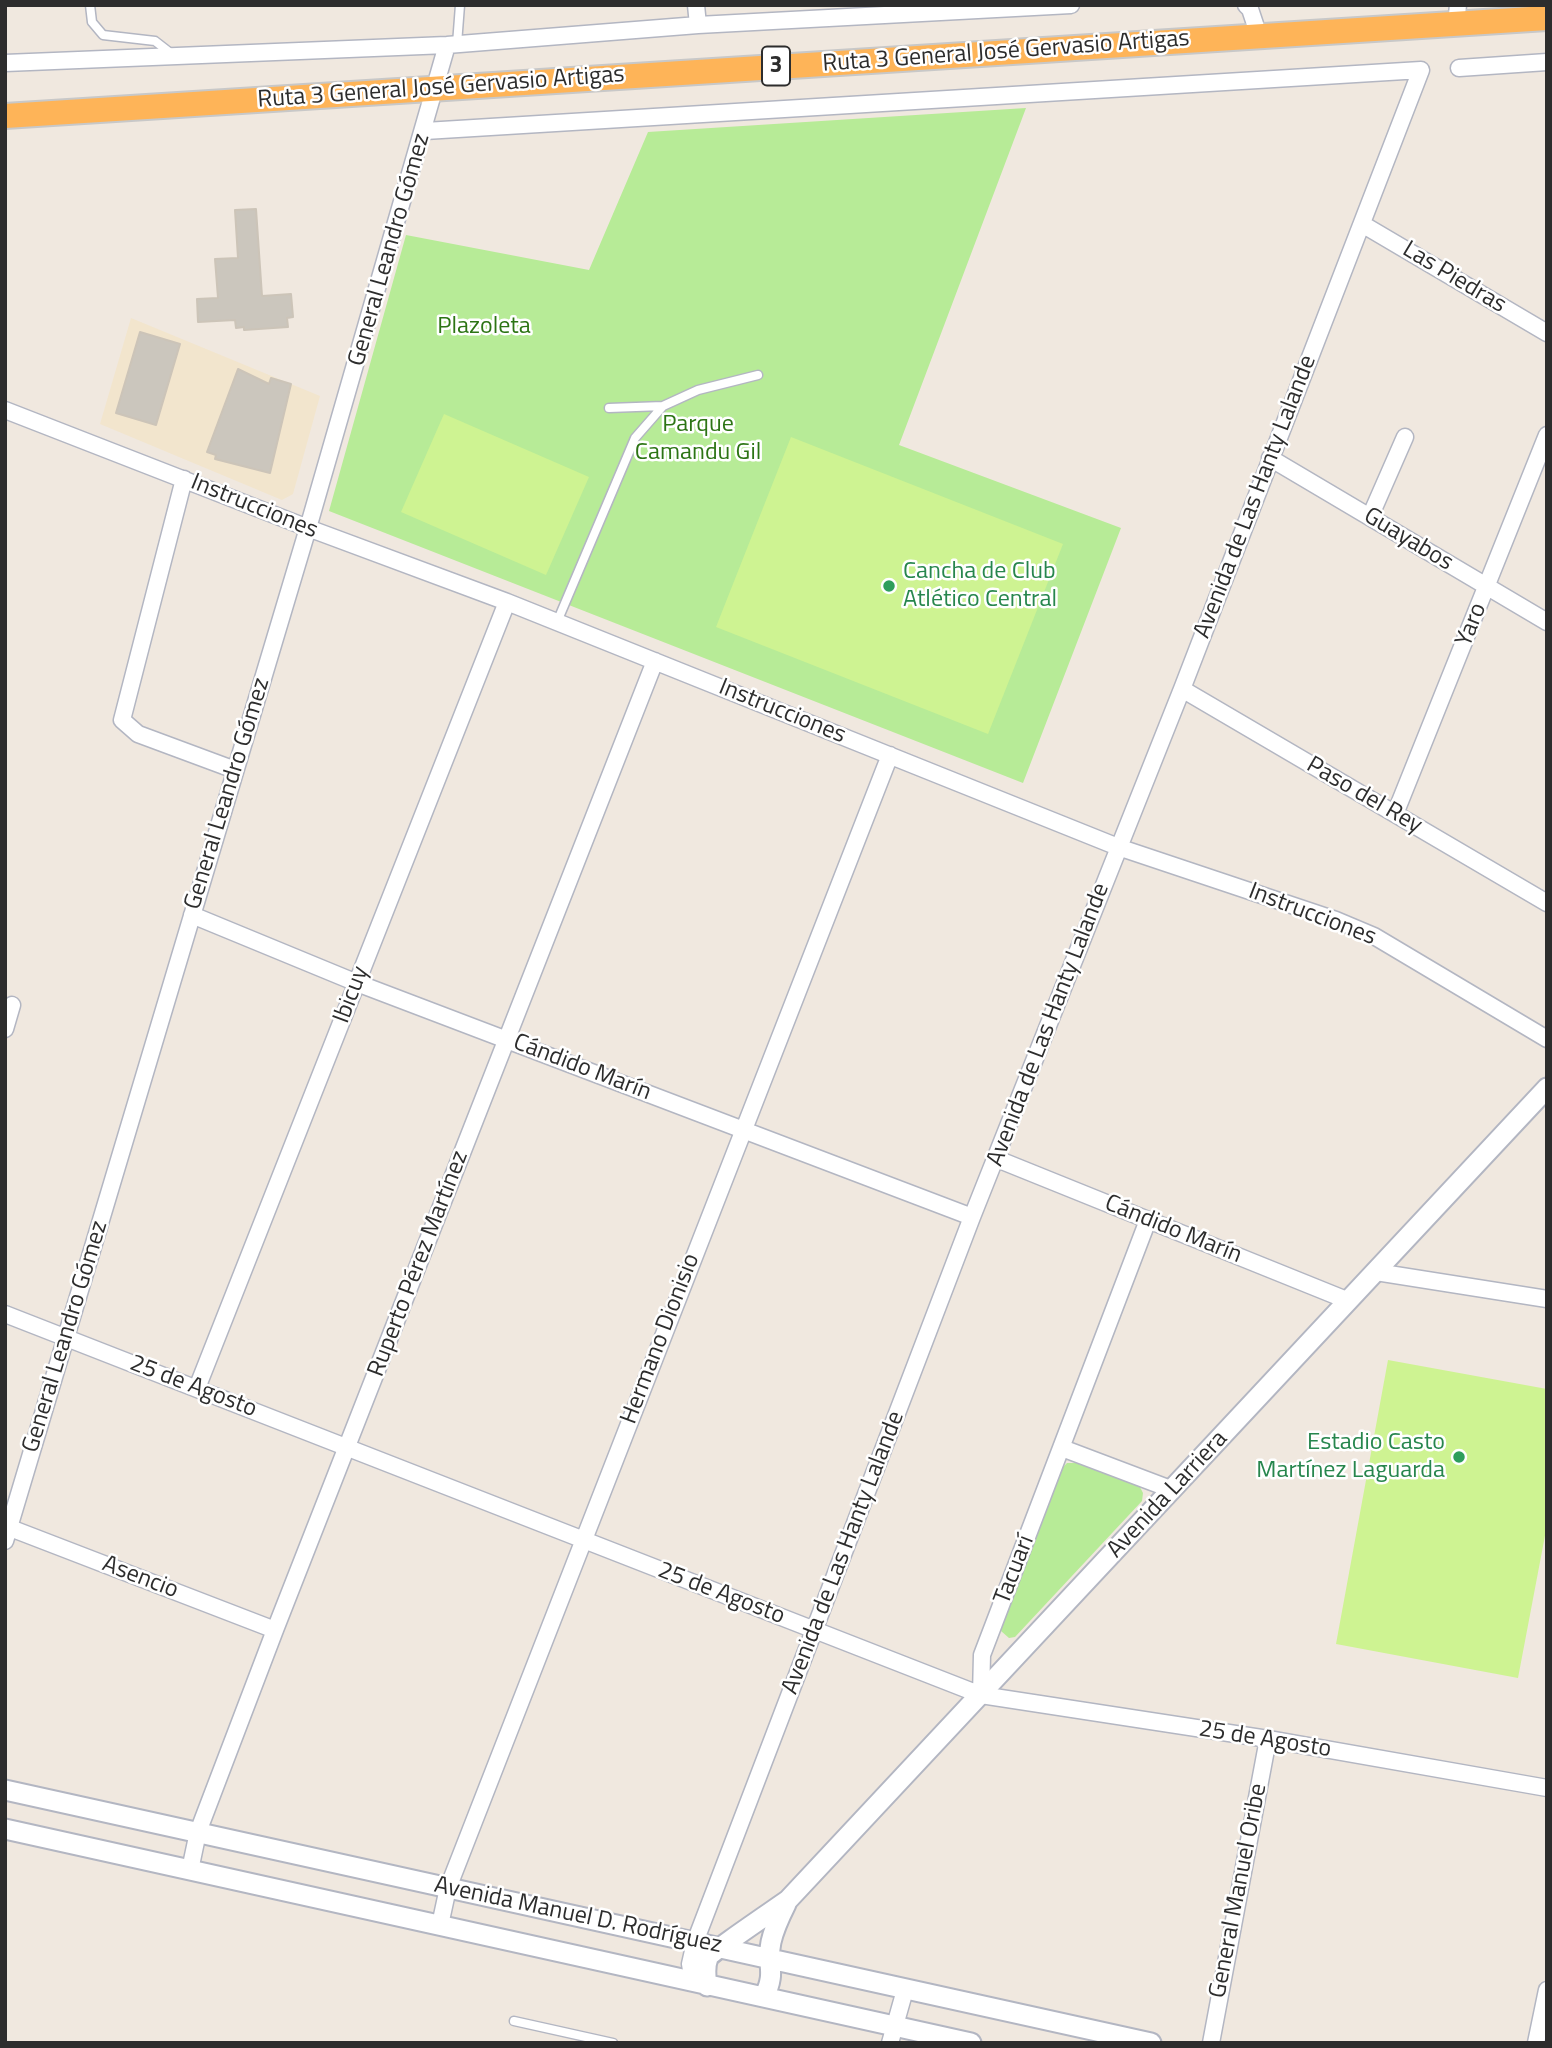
<!DOCTYPE html>
<meta charset="utf-8">
<style>
body{margin:0}
#map{position:relative;width:1552px;height:2048px;overflow:hidden;background:#f0e8df;font-family:"Titillium Web",sans-serif}
canvas{display:block}
.frame{position:absolute;inset:0;border:7px solid #2d2d2d;pointer-events:none}
</style>
<div id="map">
<canvas width="1552" height="2048"></canvas>
<div class="frame"></div>
</div>
<script>
const context = document.querySelector('canvas').getContext('2d');
context.lineJoin = 'round';
function fill(path, color) { context.fillStyle = color; context.fill(path, 'evenodd'); }
function trace(path, color, width, dash) { context.strokeStyle = color; context.lineWidth = width; context.lineCap = dash ? 'butt' : 'round'; context.setLineDash(dash || []); context.stroke(path); }
function drawText(font, color, halo, rows, align = 'center') {
  context.font = font + ' "Titillium Web",sans-serif'; context.lineWidth = 5; context.setLineDash([]); context.textBaseline = 'middle'; context.strokeStyle = halo; context.fillStyle = color; for (const [text, x, y, turn = 0] of rows) {
    context.save(); context.translate(x, y); context.rotate((+turn || 0) * Math.PI / 180); context.textAlign = isNaN(turn) ? turn : align; if (halo) context.strokeText(text, 0, 0); context.fillText(text, 0, 0); context.restore();
  }
}
const education = new Path2D(`
 M 131,318 L 320,396 L 293,494 L 282,500 L 100,424 Z`);
const green = new Path2D(`
 M 1026,108 L 899,445 L 1121,528 L 1023,783 L 329,511 L 406,235 L 589,270 L 648,132 Z
 M 1067,1463 L 1076,1463 L 1140,1487 L 1143,1493 L 1142,1501 L 1015,1637 L 1009,1638 L 1001,1631 L 1002,1623 L 1061,1469 Z`);
const pitch = new Path2D(`
 M 444,414 L 589,477 L 546,575 L 401,512 Z
 M 791,437 L 1063,544 L 988,734 L 716,627 Z
 M 1388,1360 L 1547,1389 L 1547,1525 L 1518,1678 L 1336,1644 Z`);
const building = new Path2D(`
 M 256,209 L 262,296 L 291,294 L 293,317 L 287,318 L 288,327 L 244,330 L 244,327 L 236,328 L 235,320 L 198,322 L 197,299 L 218,298 L 215,259 L 238,258 L 235,210 Z
 M 140,332 L 180,344 L 156,425 L 116,413 Z
 M 238,369 L 269,384 L 271,378 L 291,384 L 270,473 L 215,459 L 216,455 L 207,452 Z`);
const service = new Path2D(`
 M 90,5 L 92,22 L 103,35 L 155,41 L 173,55
 M 457,44 L 460,5
 M 609,408 L 663,406
 M 557,622 L 635,438 L 663,406 L 698,390 L 758,375
 M 514,2021 L 613,2043`);
const minor = new Path2D(`
 M 696,5 L 698,25
 M 1246,5 L 1250,9 L 1259,36
 M 1456,24 L 1458,5
 M 5,63 L 447,45 L 698,25 L 1071,5
 M 1459,68 L 1547,62
 M 425,131 L 1421,70 L 1182,689 L 972,1217 L 695,1942 L 690,1964 L 693,1982
 M 1362,224 L 1547,333
 M 5,410 L 308,528 L 507,602 L 1118,847 L 1336,920 L 1374,936 L 1547,1039
 M 1270,458 L 1547,622
 M 184,479 L 122,720 L 138,734 L 235,770
 M 1370,517 L 1405,437
 M 1182,689 L 1547,903
 M 1395,814 L 1547,435
 M 192,915 L 357,983 L 972,1217
 M 5,1029 L 12,1005
 M 997,1159 L 1349,1301
 M 1376,1272 L 1547,1299
 M 5,1314 L 981,1695 L 1268,1739 L 1547,1788
 M 197,1388 L 507,602
 M 1062,1448 L 1173,1490
 M 5,1526 L 275,1630
 M 5,1541 L 308,528 L 447,45
 M 981,1695 L 982,1655 L 1148,1220
 M 190,1870 L 198,1832 L 275,1630 L 655,661
 M 440,1925 L 448,1888 L 890,755
 M 890,2043 L 905,1990
 M 1211,2043 L 1268,1739
 M 1536,2043 L 1547,1990`);
const tertiary = new Path2D(`
 M 5,1790 L 1151,2043
 M 5,1829 L 971,2043
 M 707,1986 C 706,1976 704,1968 708,1958 C 710,1953 777,1908 788,1900 L 1547,1088
 M 764,1997 C 777,1971 766,1966 771,1942 C 774,1928 780,1916 786,1904`);
const trunk = new Path2D(`
 M 5,116 L 1547,18`);
const markers = [
 [889,586,7,"#2e9e5b"],
 [1459,1457,7,"#2e9e5b"]
];
const shields = [
 [776,66,28]
];
const shieldNames = [
 ["3",776,66]
];
const streetNames = [
 ["Ruta 3 General José Gervasio Artigas",1006,52,-4],
 ["Ruta 3 General José Gervasio Artigas",441,88,-4],
 ["General Leandro Gómez",390,250,-74],
 ["Las Piedras",1454,278,31],
 ["Avenida de Las Hanty Lalande",1256,497,-69],
 ["Instrucciones",254,507,22],
 ["Guayabos",1408,540,31],
 ["Yaro",1472,625,-68],
 ["Instrucciones",782,712,22],
 ["General Leandro Gómez",228,794,-73],
 ["Paso del Rey",1364,796,30],
 ["Instrucciones",1312,915,21],
 ["Ibicuy",352,995,-69],
 ["Avenida de Las Hanty Lalande",1049,1025,-69],
 ["Cándido Marín",582,1068,21],
 ["Cándido Marín",1173,1230,22],
 ["Ruperto Pérez Martínez",419,1264,-69],
 ["General Leandro Gómez",66,1337,-73],
 ["Hermano Dionisio",661,1339,-69],
 ["25 de Agosto",193,1387,21],
 ["Avenida Larriera",1168,1495,-47],
 ["Avenida de Las Hanty Lalande",844,1553,-69],
 ["Tacuarí",1015,1570,-69],
 ["Asencio",140,1578,21],
 ["25 de Agosto",721,1594,21],
 ["25 de Agosto",1265,1740,9],
 ["General Manuel Oribe",1239,1891,-79],
 ["Avenida Manuel D. Rodríguez",578,1916,12]
];
const parkNames = [
 ["Plazoleta",484,327],
 ["Parque",698,425],
 ["Camandu Gil",698,453]
];
const leisureNames = [
 ["Cancha de Club",903,572],
 ["Atlético Central",903,600],
 ["Estadio Casto",1445,1443,"right"],
 ["Martínez Laguarda",1445,1471,"right"]
];
fill(education, '#f2e5cd');
fill(green, '#b7eb97');
fill(pitch, '#cef392');
fill(building, '#cbc6bd');
trace(building, '#ccc4b8', 2);
trace(service, '#b3b6c2', 11);
trace(minor, '#b3b6c2', 19);
trace(tertiary, '#b3b6c2', 23);
trace(trunk, '#c8c8c8', 28);
trace(service, '#fff', 8);
trace(minor, '#fff', 16);
trace(tertiary, '#fff', 19);
trace(trunk, '#feb458', 24);
for (const [x, y, r, color] of markers) { const dot = new Path2D(); dot.arc(x, y, r, 0, 2 * Math.PI); context.fillStyle = color; context.fill(dot); trace(dot, '#fff', 2.5); }
for (const [x, y, w] of shields) { const box = new Path2D(); box.roundRect(x - w / 2, y - 19.5, w, 39, 5); context.fillStyle = '#fff'; context.fill(box); trace(box, '#2d2d2d', 2); }
drawText('bold 23px', '#2d2d2d', null, shieldNames);
drawText('24px', '#2d2d2d', '#fff', streetNames);
drawText('24px', '#2c7414', '#fff', parkNames);
drawText('24px', '#27864d', '#fff', leisureNames, 'left');
</script>
